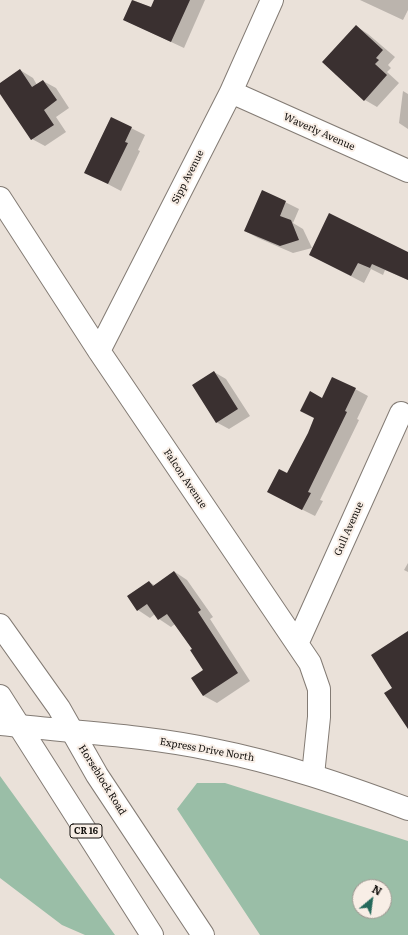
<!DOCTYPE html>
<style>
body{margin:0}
#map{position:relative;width:408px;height:935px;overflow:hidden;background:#eae1d9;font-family:Literata,serif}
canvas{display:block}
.north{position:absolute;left:352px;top:879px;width:40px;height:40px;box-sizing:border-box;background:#f8eee6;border:1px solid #9d9690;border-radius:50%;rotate:29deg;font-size:11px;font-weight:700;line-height:16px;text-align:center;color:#14110e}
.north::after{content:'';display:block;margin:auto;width:14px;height:18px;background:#25695b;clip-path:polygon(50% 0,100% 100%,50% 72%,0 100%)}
</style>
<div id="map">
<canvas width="408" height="935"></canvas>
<div class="north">N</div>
</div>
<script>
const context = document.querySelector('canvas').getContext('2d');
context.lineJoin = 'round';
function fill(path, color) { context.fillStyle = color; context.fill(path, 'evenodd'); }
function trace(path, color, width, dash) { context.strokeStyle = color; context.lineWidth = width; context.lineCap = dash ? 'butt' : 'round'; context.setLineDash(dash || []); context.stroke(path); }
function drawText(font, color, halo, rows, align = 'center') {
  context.font = font + ' Literata,serif'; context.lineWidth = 4; context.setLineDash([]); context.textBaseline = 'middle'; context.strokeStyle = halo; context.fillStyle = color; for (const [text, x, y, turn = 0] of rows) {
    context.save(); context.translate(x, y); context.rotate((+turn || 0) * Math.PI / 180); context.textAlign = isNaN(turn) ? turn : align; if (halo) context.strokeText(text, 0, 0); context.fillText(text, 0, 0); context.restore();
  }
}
const green = new Path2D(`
 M 0,776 L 115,935 L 85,935 L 62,925 L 0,878 Z
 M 197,783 L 225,783 L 408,841 L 408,935 L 260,935 L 177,809 ZM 360,887 L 384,887 L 384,911 L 360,911 Z`);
const shadow = new Path2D(`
 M 133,0 L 152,8 L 160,0 L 205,0 L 184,48 L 124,20 Z
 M 360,0 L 408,0 L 408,10 L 403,20 Z
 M 356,26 L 368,34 L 395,57 L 388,65 L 391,68 L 387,72 L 399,83 L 377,107 L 365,100 Z
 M 20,70 L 33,78 L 37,85 L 43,81 L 56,88 L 69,108 L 56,117 L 66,132 L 45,146 L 32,139 L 0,92 L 0,84 Z
 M 403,91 L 408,94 L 408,129 L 399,123 Z
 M 111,118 L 145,135 L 138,150 L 140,151 L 121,191 L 85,172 Z
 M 263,191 L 299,209 L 293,223 L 303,229 L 312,248 L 293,253 L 258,238 L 245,231 Z
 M 408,253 L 408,280 L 385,270 L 383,275 L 371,269 L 364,283 L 310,255 Z
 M 214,372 L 226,379 L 250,416 L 229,429 L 216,422 Z
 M 355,389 L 368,396 L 357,419 L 359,420 L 320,500 L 323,501 L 315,516 L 281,499 L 287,475 L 309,433 L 322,399 Z
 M 408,563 L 408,572 L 404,570 Z
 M 175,572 L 187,580 L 213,617 L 210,619 L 250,681 L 217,703 L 204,696 L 192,678 L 204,670 L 193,650 L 175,624 L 171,627 L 159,619 L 155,614 L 150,618 L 138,610 L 149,582 L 156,586 Z`);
const building = new Path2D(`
 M 132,0 L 151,7 L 154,0 L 190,0 L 171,42 L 123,20 Z
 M 356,25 L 383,50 L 376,58 L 379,60 L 375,64 L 387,75 L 364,101 L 322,62 Z
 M 20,69 L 32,87 L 43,80 L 57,100 L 44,110 L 54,125 L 31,140 L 0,94 L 0,83 Z
 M 111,117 L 132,127 L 125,142 L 128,143 L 108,184 L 84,173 Z
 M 262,190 L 286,201 L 280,216 L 291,220 L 299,240 L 280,246 L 244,231 Z
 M 329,213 L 408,252 L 408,280 L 372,264 L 370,268 L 358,263 L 351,276 L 309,255 Z
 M 214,371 L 238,409 L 216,423 L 192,385 Z
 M 332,377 L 356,388 L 345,411 L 347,412 L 308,492 L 311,493 L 302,510 L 267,492 L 279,469 L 287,473 L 308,433 L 314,418 L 300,411 L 310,391 L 322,398 Z
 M 174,571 L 201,610 L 198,612 L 238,673 L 203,696 L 191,678 L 203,670 L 190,650 L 192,649 L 167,614 L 158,620 L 147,604 L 137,611 L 127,596 L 149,581 L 153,586 Z
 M 408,631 L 408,729 L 384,693 L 392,688 L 371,655 Z`);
const street = new Path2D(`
 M 231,92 L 408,171
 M 0,198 L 99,351 L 310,663 L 319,689 L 319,717 L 313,775
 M 99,351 L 231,92 L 272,0
 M 297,644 L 401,413`);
const secondary = new Path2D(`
 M 0,724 C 71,732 144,735 214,750 C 280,763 344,785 408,809`);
const primary = new Path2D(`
 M 0,625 L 59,708 L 97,775 L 203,935
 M 0,696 L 152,935`);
const shields = [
 [86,831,32]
];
const shieldNames = [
 ["CR 16",86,831]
];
const streetNames = [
 ["Waverly Avenue",319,132,24],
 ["Sipp Avenue",188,177,-63],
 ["Falcon Avenue",185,479,56],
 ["Gull Avenue",349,529,-66],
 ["Express Drive North",207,750,10],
 ["Horseblock Road",102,780,58]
];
fill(green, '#9abea7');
fill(shadow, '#0003');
fill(building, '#3a3030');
trace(street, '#837b74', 24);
trace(secondary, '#837b74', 24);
trace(primary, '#837b74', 24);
trace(street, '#fff', 22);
trace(secondary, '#fff', 22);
trace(primary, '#fff', 22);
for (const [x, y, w] of shields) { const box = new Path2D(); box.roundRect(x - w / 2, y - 7, w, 14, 3); context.fillStyle = '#f8eee6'; context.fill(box); trace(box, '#14110e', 1); }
drawText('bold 9px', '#14110e', null, shieldNames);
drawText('10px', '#14110e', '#f8eee6', streetNames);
</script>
